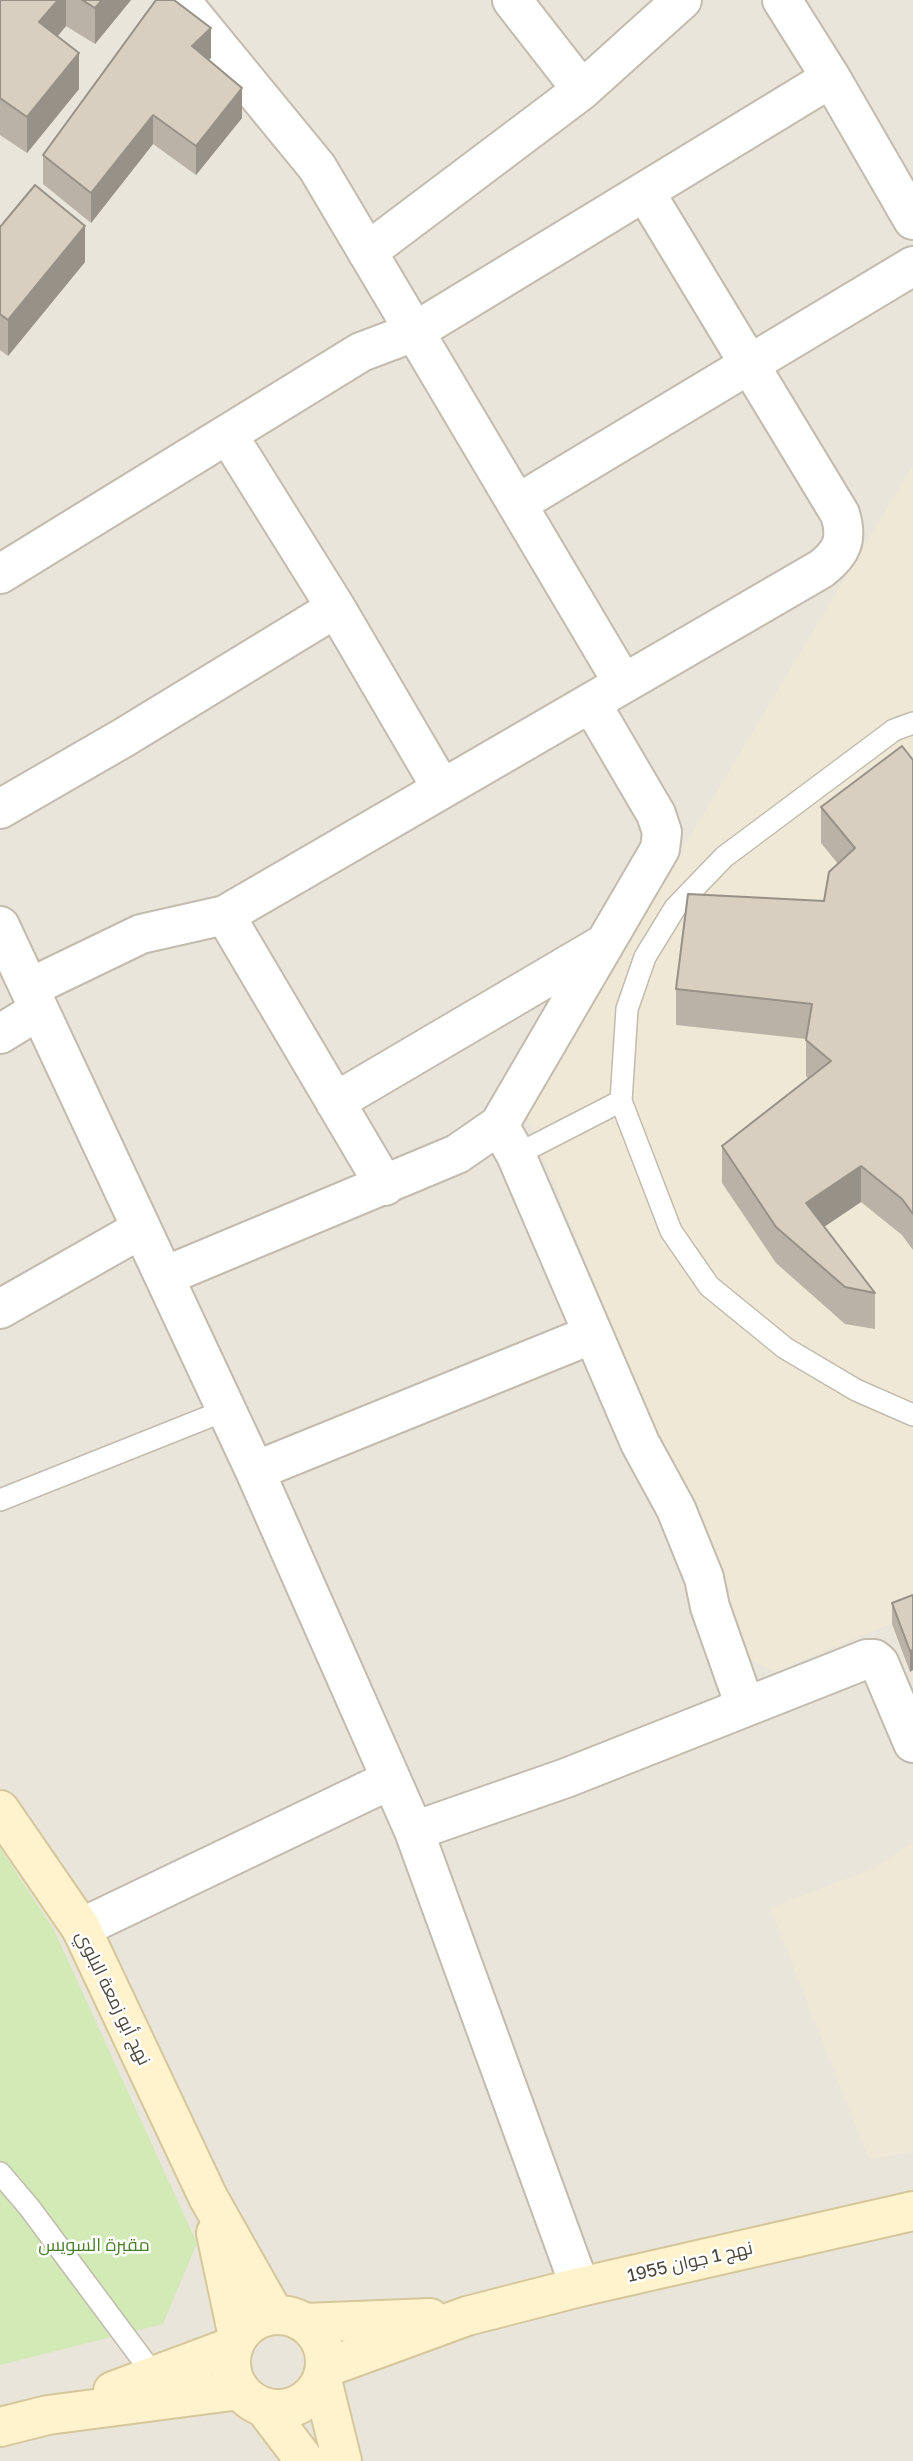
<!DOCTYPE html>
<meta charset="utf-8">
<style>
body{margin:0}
canvas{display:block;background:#f6f3ec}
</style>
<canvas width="913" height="2461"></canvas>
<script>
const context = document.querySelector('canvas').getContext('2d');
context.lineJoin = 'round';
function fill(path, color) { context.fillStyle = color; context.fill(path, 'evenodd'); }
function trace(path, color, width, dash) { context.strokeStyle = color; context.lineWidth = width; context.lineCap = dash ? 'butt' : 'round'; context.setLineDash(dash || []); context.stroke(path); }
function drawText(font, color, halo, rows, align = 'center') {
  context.font = font + ' "Golos Text",Cairo,sans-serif'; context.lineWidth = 5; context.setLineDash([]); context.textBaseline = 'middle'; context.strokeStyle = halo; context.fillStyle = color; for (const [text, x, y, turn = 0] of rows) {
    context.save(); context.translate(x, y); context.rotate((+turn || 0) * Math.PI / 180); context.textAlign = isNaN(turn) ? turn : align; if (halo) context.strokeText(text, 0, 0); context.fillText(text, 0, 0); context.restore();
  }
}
const residential = new Path2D(`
 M 0,0 L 913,0 L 913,2461 L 0,2461 Z`);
const education = new Path2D(`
 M 913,465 L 913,1679 L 891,1624 L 775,1671 L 747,1658 L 525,1111 Z
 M 913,1842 L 913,2152 L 869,2159 L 770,1908 L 875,1868 Z`);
const green = new Path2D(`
 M 0,1848 L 54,1930 L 197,2243 L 163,2324 L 0,2365 Z`);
const lane = new Path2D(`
 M 913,723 L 894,730 L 724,857 L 675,908 L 645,957 L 627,1009 L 621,1101 L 671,1231 L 709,1286 L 785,1348 L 856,1390 L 913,1415
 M 516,1155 L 621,1101
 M 0,1500 L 226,1410
 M 0,2173 L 29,2207 L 154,2375`);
const street = new Path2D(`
 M 180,0 L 317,167 L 623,683
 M 512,0 L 582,90
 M 782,0 L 831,78 L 913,220
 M 367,252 L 582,90 L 682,0
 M 228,435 L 336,608 L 442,789
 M 517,504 L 913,266
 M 0,574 L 361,352 L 414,332 L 831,78
 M 0,809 L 123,738 L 336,608
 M 225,915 L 385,1186
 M 0,926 L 255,1471 L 414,1831 L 580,2287
 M 29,988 L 141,934 L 225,915 L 821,569 C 842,553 848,539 840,514 L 645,192
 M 0,1034 L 39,1010
 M 335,1102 L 602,945
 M 499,1125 L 516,1155 L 640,1443 L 676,1509 L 704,1578 L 710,1607 L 745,1706
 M 165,1276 L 457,1154 L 499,1125 L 660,849 L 662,832 L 656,814 L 591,703
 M 0,1309 L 141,1229
 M 255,1471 L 593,1334
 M 414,1831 L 566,1778 L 867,1659 L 874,1659 L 879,1663 L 913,1743
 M 81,1928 L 390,1780`);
const secondary = new Path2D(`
 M 0,1810 L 81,1928 L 208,2197 L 274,2314
 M 216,2233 L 238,2337
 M231 2362a47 47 0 1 1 94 0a47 47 0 1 1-94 0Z
 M 305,2323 L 430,2318
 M 325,2368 L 467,2316 L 580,2287 L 913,2211
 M 322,2380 L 342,2461
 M 113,2391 L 234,2346
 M 264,2407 L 305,2461
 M 0,2427 L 48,2415 L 240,2390`);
const wall = new Path2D(`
 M 0,0 L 131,0 L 95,44 L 66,26 L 58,36 L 79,89 L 27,153 L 0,135 Z
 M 211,58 L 208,60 L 242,118 L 196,175 L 153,144 L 91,223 L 43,184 L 43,155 Z
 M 0,227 L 85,262 L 8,356 L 0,350 Z
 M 913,760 L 913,1250 L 902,1235 L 861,1202 L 824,1227 L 875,1293 L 875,1329 L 845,1324 L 776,1263 L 722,1183 L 722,1146 L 809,1079 L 806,1076 L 806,1039 L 676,1025 L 676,989 L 824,901 L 838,864 L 821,843 L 821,807 Z
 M 913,1595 L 910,1672 L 892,1624 L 892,1603 Z`);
const shadedWall = new Path2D(`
 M 58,0 L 66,0 L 66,26 L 39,58 L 39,22 Z
 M 102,0 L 131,0 L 95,44 L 95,8 Z
 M 211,28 L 211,58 L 192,76 L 192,46 Z
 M 79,53 L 79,89 L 27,153 L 27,117 Z
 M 242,88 L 242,118 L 196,175 L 196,146 Z
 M 153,115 L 153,144 L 91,223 L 91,193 Z
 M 85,226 L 85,262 L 8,356 L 8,320 Z
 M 861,1166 L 861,1202 L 806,1239 L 806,1203 Z
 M 913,1650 L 913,1670 L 910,1672 L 910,1651 Z`);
const building = new Path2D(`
 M 0,0 L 58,0 L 39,22 L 79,53 L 27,117 L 0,98 Z
 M 82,0 L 102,0 L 95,8 Z
 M 156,0 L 174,0 L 211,28 L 192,46 L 242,88 L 196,146 L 153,115 L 91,193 L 43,155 Z
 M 35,185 L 85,226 L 8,320 L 0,314 L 0,227 Z
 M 902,746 L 913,760 L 913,1214 L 902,1199 L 861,1166 L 806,1203 L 875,1293 L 845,1287 L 776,1227 L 722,1146 L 831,1061 L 806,1040 L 812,1004 L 676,989 L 688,894 L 824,901 L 829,872 L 855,848 L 821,807 Z
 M 913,1595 L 913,1650 L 910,1651 L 892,1603 Z`);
const streetNames = [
 ["نهج أبو زمعة البلوي",113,1998,64],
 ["نهج 1 جوان 1955",690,2262,-13]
];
const parkNames = [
 ["مقبرة السويس",94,2245]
];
fill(residential, '#eae5da');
fill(education, '#efe8d6');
fill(green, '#d2eab5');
trace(lane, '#c2bbae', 24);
trace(street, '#c2bbae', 42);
trace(secondary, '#d6c79b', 42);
trace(lane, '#fff', 21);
trace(street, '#fff', 38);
trace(secondary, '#fff3cd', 38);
fill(wall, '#bab2a6');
fill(shadedWall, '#979187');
fill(building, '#d8cfc1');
trace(building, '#979187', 2);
drawText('18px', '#4b4439', '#fff', streetNames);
drawText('18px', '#4a7f2a', '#fff', parkNames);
</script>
